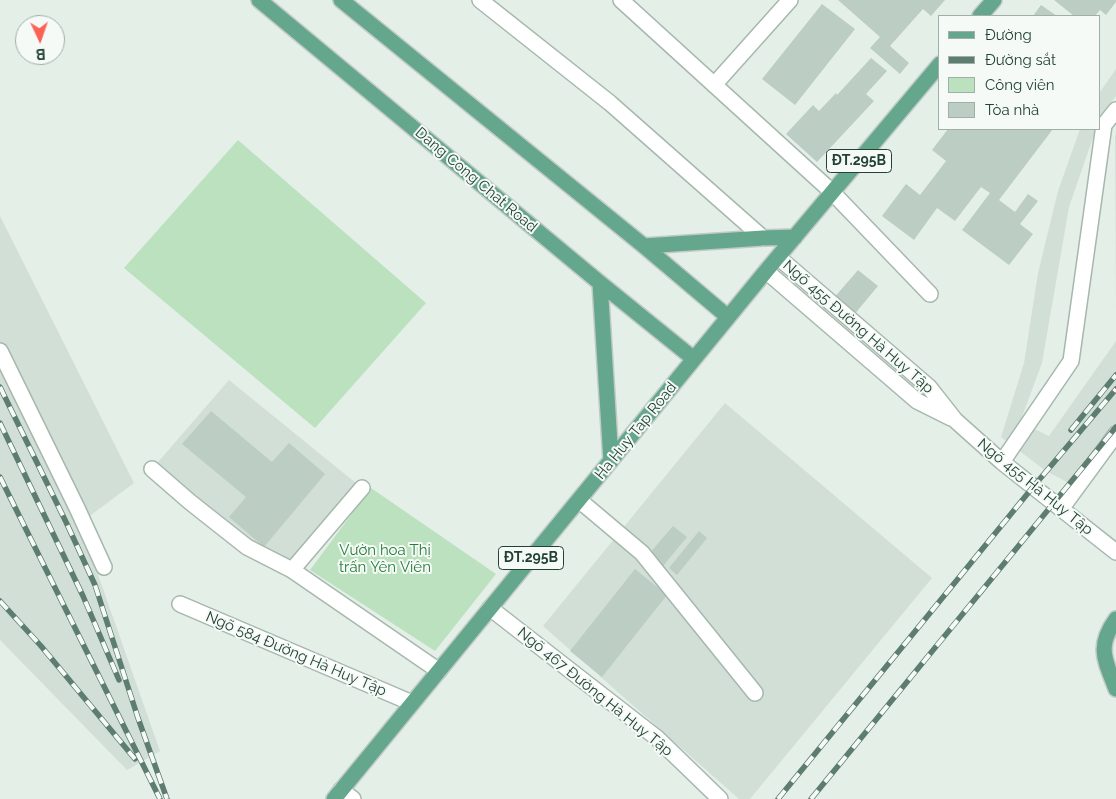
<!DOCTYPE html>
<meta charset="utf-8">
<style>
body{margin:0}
#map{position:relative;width:1116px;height:799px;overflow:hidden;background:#e4efe8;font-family:Raleway,sans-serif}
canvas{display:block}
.legend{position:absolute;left:938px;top:15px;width:162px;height:115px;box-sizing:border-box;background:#f5faf7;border:1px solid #a0b0a9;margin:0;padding:6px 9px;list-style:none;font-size:15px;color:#214234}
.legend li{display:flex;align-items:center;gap:10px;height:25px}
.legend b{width:25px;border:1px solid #a0b0a9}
.north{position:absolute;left:15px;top:15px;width:50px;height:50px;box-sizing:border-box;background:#f5faf7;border:1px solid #a0b0a9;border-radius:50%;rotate:177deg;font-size:14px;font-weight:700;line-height:20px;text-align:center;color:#214234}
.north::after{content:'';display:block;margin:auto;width:18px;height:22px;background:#fc6254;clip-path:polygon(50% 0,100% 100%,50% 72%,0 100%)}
</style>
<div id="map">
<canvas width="1116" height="799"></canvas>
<ul class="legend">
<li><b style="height:6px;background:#65a78c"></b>Đường</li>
<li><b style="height:6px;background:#5c7d6f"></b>Đường sắt</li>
<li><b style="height:14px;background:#bbe1bf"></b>Công viên</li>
<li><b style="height:14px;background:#bccdc3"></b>Tòa nhà</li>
</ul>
<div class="north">B</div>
</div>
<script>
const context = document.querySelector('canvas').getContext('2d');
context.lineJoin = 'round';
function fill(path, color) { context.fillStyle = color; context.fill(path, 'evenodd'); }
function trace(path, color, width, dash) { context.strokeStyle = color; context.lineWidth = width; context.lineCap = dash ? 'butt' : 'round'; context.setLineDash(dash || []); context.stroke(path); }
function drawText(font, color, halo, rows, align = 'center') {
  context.font = font + ' Raleway,sans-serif'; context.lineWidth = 4; context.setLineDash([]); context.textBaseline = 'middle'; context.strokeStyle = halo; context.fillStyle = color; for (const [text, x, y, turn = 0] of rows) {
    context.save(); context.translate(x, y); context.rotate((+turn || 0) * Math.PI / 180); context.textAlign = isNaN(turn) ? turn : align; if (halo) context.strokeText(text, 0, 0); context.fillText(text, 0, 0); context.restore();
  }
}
const built = new Path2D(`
 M 1116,69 L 1116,96 L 1104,112 L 1100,121 L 1100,92 Z
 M 1080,129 L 1096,129 L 1069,207 L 1042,363 L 1020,422 L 1049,436 L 1116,341 L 1116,440 L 1082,490 L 1046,471 L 1001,437 L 1024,363 L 1038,273 L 1058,191 Z
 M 1116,134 L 1116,313 L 1115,136 Z
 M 0,216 L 134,483 L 87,518 L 89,549 L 160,751 L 127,770 L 0,640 Z
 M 229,380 L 362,488 L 292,570 L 152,469 Z
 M 725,403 L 932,578 L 750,799 L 739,799 L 543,626 Z`);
const green = new Path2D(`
 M 238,140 L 426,303 L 315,428 L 124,268 Z
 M 371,488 L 496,574 L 435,651 L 310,570 Z`);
const building = new Path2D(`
 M 838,0 L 945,0 L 931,16 L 923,9 L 890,46 L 909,63 L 900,74 L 870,48 L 880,37 Z
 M 1054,0 L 1116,0 L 1116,2 L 1106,15 L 1100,10 L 1095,16 L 1074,16 Z
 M 822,4 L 855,29 L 795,105 L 762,79 Z
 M 1041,5 L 1057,16 L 1033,16 Z
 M 871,58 L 887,71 L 866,94 L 874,101 L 817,162 L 786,134 L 813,105 L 819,111 L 836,93 L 837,95 Z
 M 948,129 L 1053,129 L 999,200 L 1015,212 L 1028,194 L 1038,201 L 1020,224 L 1033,234 L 1009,265 L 962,230 L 990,193 L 981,187 L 955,221 L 937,208 L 914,240 L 882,216 L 906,184 L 920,195 L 946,161 L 932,150 Z
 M 858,270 L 878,286 L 853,316 L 833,299 Z
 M 211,411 L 272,462 L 289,443 L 325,474 L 264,547 L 229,517 L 246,497 L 182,444 Z
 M 673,526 L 687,537 L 663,566 L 649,554 Z
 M 699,531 L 707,538 L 677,575 L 669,568 Z
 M 635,569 L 667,595 L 602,677 L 570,651 Z`);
const minor = new Path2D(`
 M 480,0 L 610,103 L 763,238
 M 621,0 L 832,192 L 930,294
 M 714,85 L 790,0
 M 778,257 L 929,387 L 955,420 L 1002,462 L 1116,552
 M 766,271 L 917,401 L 951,418
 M 0,351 L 77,508 L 104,567
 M 1002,462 L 1071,361 L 1104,125 L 1116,110
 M 152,469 L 190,502 L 247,547 L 292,570 L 439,671
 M 579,500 L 642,553 L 755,693
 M 1061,509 L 1116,434
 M 292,570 L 362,488
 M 180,604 L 412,703
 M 490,608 L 657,738 L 720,799
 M 341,790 L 353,799`);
const major = new Path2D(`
 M 259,0 L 600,283 L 694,359
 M 341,0 L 644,246 L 728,317
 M 980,16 L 994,0
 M 644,246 L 763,238 L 795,237
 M 600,283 L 611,461
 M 1116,619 C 1096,647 1105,660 1116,689
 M 334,799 L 766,271 L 940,64`);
const rail = new Path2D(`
 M 0,387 L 66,522 L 95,585 L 138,718 L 167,799
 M 0,423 L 83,596 L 119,680
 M 1071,430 L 1116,375
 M 0,477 L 160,799
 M 0,601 L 41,646 L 135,759
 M 778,799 L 1033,487 L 1116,389
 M 811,799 L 1116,427`);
const shields = [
 [859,161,65],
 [531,558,65]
];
const shieldNames = [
 ["ĐT.295B",859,161],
 ["ĐT.295B",531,558]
];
const streetNames = [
 ["Dang Cong Chat Road",476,180,40],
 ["Ngõ 455 Đường Hà Huy Tập",858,327,41],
 ["Ha Huy Tap Road",636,431,-51],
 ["Ngõ 455 Hà Huy Tập",1035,487,39],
 ["Ngõ 584 Đường Hà Huy Tập",296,654,23],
 ["Ngõ 467 Đường Hà Huy Tập",595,692,39]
];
const parkNames = [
 ["Vườn hoa Thị",385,550],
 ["trấn Yên Viên",385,567]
];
fill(built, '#d2dfd7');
fill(green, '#bbe1bf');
fill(building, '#bccdc3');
trace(minor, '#a6b8ae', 18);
trace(major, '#c1cac6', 18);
trace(minor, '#fff', 15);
trace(major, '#65a78c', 15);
trace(rail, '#5c7d6f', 5.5);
trace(rail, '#f5faf7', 4, [11]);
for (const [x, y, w] of shields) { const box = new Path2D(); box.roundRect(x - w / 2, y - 11.5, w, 23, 4); context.fillStyle = '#f5faf7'; context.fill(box); trace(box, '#214234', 1); }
drawText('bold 14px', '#214234', null, shieldNames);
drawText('15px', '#214234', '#f5faf7', streetNames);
drawText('15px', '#287c3b', '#f5faf7', parkNames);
</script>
